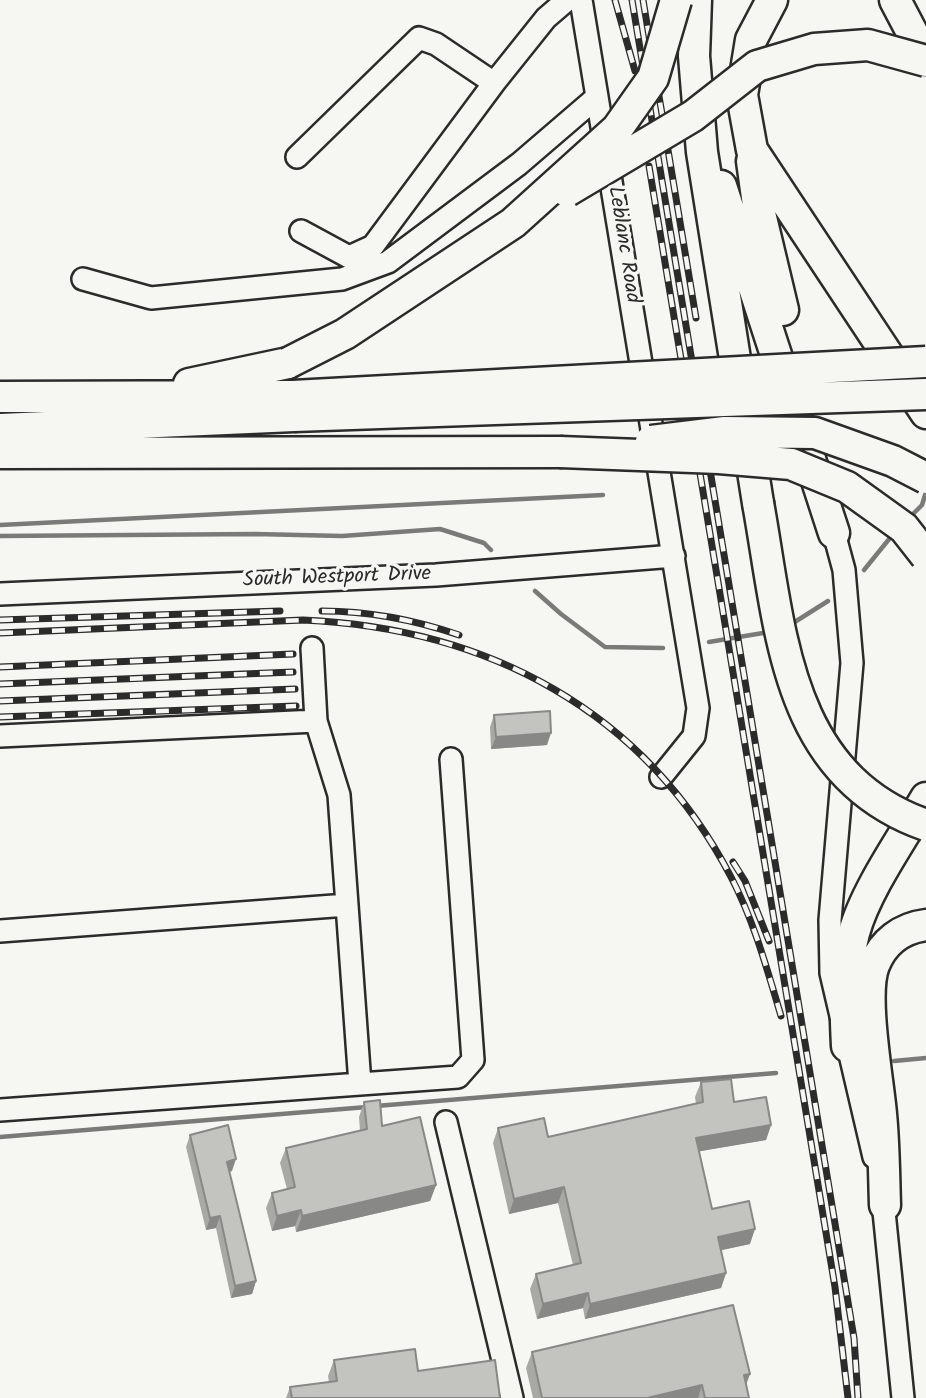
<!DOCTYPE html>
<style>
body{margin:0}
canvas{display:block;background:#f6f6f2}
</style>
<canvas width="926" height="1398"></canvas>
<script>
const context = document.querySelector('canvas').getContext('2d');
context.lineJoin = 'round';
function trace(path, color, width, dash) { context.strokeStyle = color; context.lineWidth = width; context.lineCap = dash ? 'butt' : 'round'; context.setLineDash(dash || []); context.stroke(path); }
function fill(path, color) { context.fillStyle = color; context.fill(path, 'evenodd'); }
function drawText(font, color, halo, rows, align = 'center') {
  context.font = font + ' Kalam,sans-serif'; context.lineWidth = 7; context.setLineDash([]); context.textBaseline = 'middle'; context.strokeStyle = halo; context.fillStyle = color; for (const [text, x, y, turn = 0] of rows) {
    context.save(); context.translate(x, y); context.rotate((+turn || 0) * Math.PI / 180); context.textAlign = isNaN(turn) ? turn : align; if (halo) context.strokeText(text, 0, 0); context.fillText(text, 0, 0); context.restore();
  }
}
const stream = new Path2D(`
 M 908,519 L 922,505 L 926,492
 M 0,525 L 603,495
 M 0,536 L 255,534 L 342,536 L 440,529 L 484,543 L 491,550
 M 864,570 L 894,533
 M 535,591 L 561,614 L 605,647 L 663,648
 M 790,625 L 828,601
 M 709,642 L 769,632
 M 894,1061 L 926,1058
 M 376,1106 L 776,1073
 M 0,1137 L 367,1107`);
const minor = new Path2D(`
 M 581,0 L 698,708 L 694,736 L 661,777
 M 297,157 L 419,38 L 436,44 L 494,83
 M 301,231 L 349,257 L 373,246 L 494,83 L 546,18 L 567,0
 M 83,279 L 151,298 L 342,279 L 388,262 L 519,164 L 597,97
 M 834,533 L 844,570 L 852,663 L 830,920 L 831,973 L 874,1157
 M 0,594 L 436,575 L 674,556
 M 0,736 L 316,721
 M 0,931 L 347,905
 M 360,1084 L 458,1077 L 473,1060 L 451,759
 M 0,1110 L 360,1084 L 339,795 L 316,721 L 312,648
 M 446,1122 L 512,1398
 M 882,1192 L 903,1398`);
const highway = new Path2D(`
 M 696,0 L 694,56 L 702,152 L 758,503
 M 772,0 L 751,40 L 742,95 L 752,150 L 926,413
 M 895,0 L 926,59
 M 752,161 L 758,205 L 783,310
 M 721,186 L 834,533
 M 189,384 L 288,363
 M 0,397 L 293,396
 M 0,429 L 294,416
 M 0,453 L 560,452
 M 847,1046 C 845,1008 844,971 854,933 C 865,891 904,836 926,798
 M 885,1205 C 884,1175 884,1145 881,1114 C 878,1079 862,995 874,965 C 883,942 902,928 926,925`);
const rail = new Path2D(`
 M 615,0 L 635,71
 M 632,0 L 854,1338 L 858,1398
 M 643,0 L 696,318
 M 649,166 L 835,1287 L 848,1398
 M 322,611 C 368,611 415,620 459,635
 M 0,620 L 280,611
 M 0,633 L 303,620 C 487,628 644,710 731,877 C 754,921 767,969 781,1016
 M 0,667 L 293,654
 M 0,684 L 293,672
 M 0,701 L 295,689
 M 0,717 L 296,706
 M 733,862 L 745,881 L 769,941`);
const highwayBridge = new Path2D(`
 M 567,191 L 693,116 L 757,66 L 814,49 L 868,45 L 926,61
 M 288,363 L 345,334 L 513,223 L 617,129 L 653,78 L 676,0
 M 293,396 L 926,362
 M 294,416 L 926,394
 M 651,441 L 725,432 L 815,433 L 893,461 L 926,478
 M 560,452 L 719,458 L 791,464 L 847,487 L 904,528 L 926,556
 M 758,503 C 781,629 784,775 926,825`);
const wall = new Path2D(`
 M 494,715 L 547,745 L 491,749 L 490,727 Z
 M 701,1082 L 771,1125 L 766,1140 L 699,1151 L 712,1209 L 750,1244 L 721,1250 L 726,1273 L 721,1288 L 585,1319 L 583,1308 L 537,1319 L 530,1289 L 536,1274 L 573,1265 L 558,1203 L 509,1214 L 493,1143 L 498,1128 L 548,1137 L 696,1104 L 695,1097 Z
 M 364,1102 L 382,1126 L 436,1185 L 430,1201 L 296,1232 L 295,1226 L 272,1231 L 266,1208 L 272,1193 L 287,1189 L 280,1163 L 286,1148 L 360,1131 L 359,1117 Z
 M 190,1135 L 232,1171 L 229,1172 L 256,1281 L 252,1294 L 231,1298 L 216,1228 L 206,1230 L 186,1147 Z
 M 532,1352 L 750,1374 L 746,1385 L 749,1398 L 533,1398 L 526,1368 Z
 M 334,1360 L 418,1371 L 500,1398 L 286,1398 L 290,1387 L 329,1382 L 328,1376 Z`);
const shadedWall = new Path2D(`
 M 551,733 L 547,745 L 491,749 L 496,737 Z
 M 771,1125 L 766,1140 L 690,1153 L 696,1138 Z
 M 236,1159 L 232,1171 L 222,1174 L 227,1162 Z
 M 436,1185 L 430,1201 L 296,1232 L 302,1216 Z
 M 564,1187 L 558,1203 L 509,1214 L 514,1199 Z
 M 301,1210 L 295,1226 L 272,1231 L 277,1216 Z
 M 220,1216 L 216,1228 L 206,1230 L 210,1218 Z
 M 755,1229 L 750,1244 L 713,1252 L 718,1237 Z
 M 726,1273 L 721,1288 L 585,1319 L 590,1304 Z
 M 256,1281 L 252,1294 L 231,1298 L 235,1286 Z
 M 588,1293 L 583,1308 L 537,1319 L 543,1304 Z
 M 750,1374 L 744,1389 L 744,1375 Z
 M 702,1385 L 698,1398 L 647,1398 Z`);
const building = new Path2D(`
 M 550,711 L 551,733 L 496,737 L 494,715 Z
 M 731,1079 L 734,1102 L 766,1097 L 771,1125 L 696,1138 L 712,1209 L 749,1201 L 755,1229 L 718,1237 L 726,1273 L 590,1304 L 588,1293 L 543,1304 L 536,1274 L 581,1263 L 564,1187 L 514,1199 L 498,1128 L 544,1118 L 548,1137 L 703,1102 L 701,1082 Z
 M 380,1100 L 382,1126 L 420,1117 L 436,1185 L 302,1216 L 301,1210 L 277,1216 L 272,1193 L 295,1187 L 286,1148 L 367,1129 L 364,1102 Z
 M 228,1125 L 236,1159 L 227,1162 L 256,1281 L 235,1286 L 220,1216 L 210,1218 L 190,1135 Z
 M 733,1305 L 750,1374 L 744,1375 L 749,1398 L 705,1398 L 702,1385 L 647,1398 L 542,1398 L 532,1352 Z
 M 415,1349 L 418,1371 L 495,1360 L 500,1398 L 292,1398 L 290,1387 L 337,1381 L 334,1360 Z`);
const streetNames = [
 ["Leblanc Road",622,245,81],
 ["South Westport Drive",337,579,-2]
];
trace(stream, '#7a7a78', 4.5);
trace(minor, '#2b2b2b', 26);
trace(highway, '#2b2b2b', 35);
trace(minor, '#f6f6f2', 21);
trace(highway, '#f6f6f2', 30);
trace(rail, '#2b2b2b', 7);
trace(rail, '#f6f6f2', 4.5, [13]);
trace(highwayBridge, '#2b2b2b', 35, []);
trace(highwayBridge, '#f6f6f2', 30);
fill(wall, '#a8a8a5');
fill(shadedWall, '#888886');
fill(building, '#c3c3c0');
trace(building, '#888886', 2);
drawText('21px', '#2b2b2b', '#f6f6f2', streetNames);
</script>
